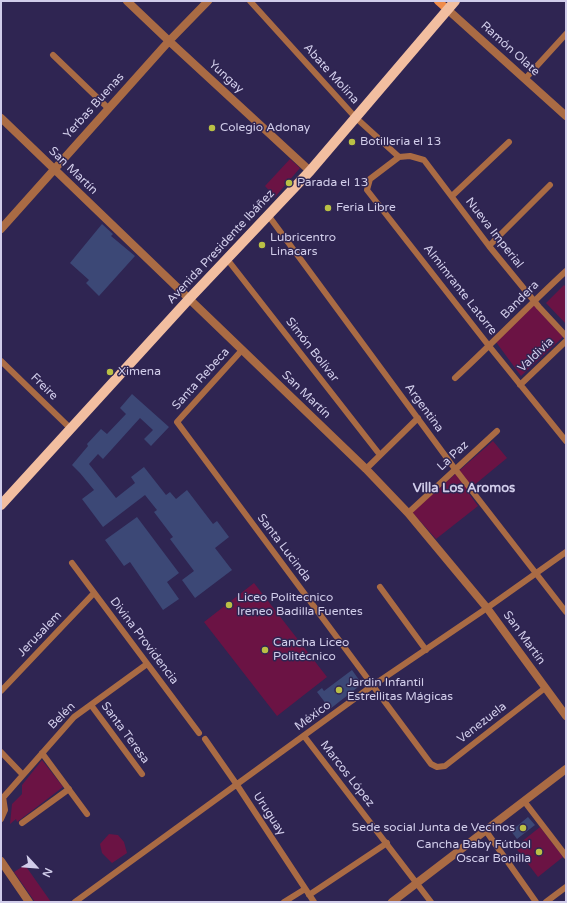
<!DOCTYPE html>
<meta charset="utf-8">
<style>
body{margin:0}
#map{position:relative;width:567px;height:903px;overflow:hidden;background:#2f2552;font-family:"Varela Round",sans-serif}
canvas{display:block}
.frame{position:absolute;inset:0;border:2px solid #d1cdea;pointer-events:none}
.north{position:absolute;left:16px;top:847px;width:40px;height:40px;-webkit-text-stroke:3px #2f2552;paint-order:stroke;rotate:116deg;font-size:11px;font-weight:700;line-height:16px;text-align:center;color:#d1cdea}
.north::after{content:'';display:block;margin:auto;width:14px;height:18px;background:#d1cdea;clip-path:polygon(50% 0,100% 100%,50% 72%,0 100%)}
</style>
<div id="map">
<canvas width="567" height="903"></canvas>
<div class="frame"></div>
<div class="north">N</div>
</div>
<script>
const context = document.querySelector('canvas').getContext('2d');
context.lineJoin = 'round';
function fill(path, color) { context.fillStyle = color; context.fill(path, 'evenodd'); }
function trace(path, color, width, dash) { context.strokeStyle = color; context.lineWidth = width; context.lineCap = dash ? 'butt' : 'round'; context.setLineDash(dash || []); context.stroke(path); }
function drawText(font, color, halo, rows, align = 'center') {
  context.font = font + ' "Varela Round",sans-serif'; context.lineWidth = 3; context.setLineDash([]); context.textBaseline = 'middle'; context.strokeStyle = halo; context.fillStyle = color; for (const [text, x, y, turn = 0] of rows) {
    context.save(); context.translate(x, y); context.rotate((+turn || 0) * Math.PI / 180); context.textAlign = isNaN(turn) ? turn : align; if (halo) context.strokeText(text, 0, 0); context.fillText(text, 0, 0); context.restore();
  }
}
const green = new Path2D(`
 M 290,159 L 300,168 L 275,197 L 265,186 Z
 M 564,285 L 566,287 L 566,324 L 546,303 Z
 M 535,303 L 563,337 L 521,376 L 496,342 Z
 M 493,441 L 507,458 L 467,491 L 478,506 L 436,539 L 412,512 Z
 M 254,583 L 327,677 L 277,716 L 204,622 Z
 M 42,760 L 63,787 L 17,822 L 16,819 L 10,824 L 12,804 L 22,794 L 22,785 Z
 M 540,827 L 563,857 L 538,877 L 515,847 Z
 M 109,834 L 118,835 L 124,842 L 127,853 L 112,863 L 102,853 L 100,844 Z
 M 25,865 L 51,902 L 35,902 L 14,872 Z`);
const building = new Path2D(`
 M 102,224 L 113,234 L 111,236 L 135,256 L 99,296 L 86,283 L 89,280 L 70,263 Z
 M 132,394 L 169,427 L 151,446 L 144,439 L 153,430 L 140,418 L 103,459 L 98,454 L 89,464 L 116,498 L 135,483 L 131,477 L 144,467 L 166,495 L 170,492 L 176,499 L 187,490 L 213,524 L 217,521 L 229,537 L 215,548 L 232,570 L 195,598 L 182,580 L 194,571 L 170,539 L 173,537 L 154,512 L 157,510 L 145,495 L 103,527 L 82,499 L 94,490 L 80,473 L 72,465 L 88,446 L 87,444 L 101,429 L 107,434 L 126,414 L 120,408 Z
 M 137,517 L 179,573 L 167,582 L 179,599 L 163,610 L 130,562 L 124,566 L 105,540 Z
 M 352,670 L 362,684 L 330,709 L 317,692 L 322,688 L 324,691 Z
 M 528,817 L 535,825 L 517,839 L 511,831 Z`);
const minor = new Path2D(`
 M 250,1 L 355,117 L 399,157
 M 53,55 L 108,108
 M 525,79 L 566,34
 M 399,157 L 370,179 L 367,190 L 489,346 L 566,441
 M 399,157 L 410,156 L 424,160 L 489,246 L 539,307 L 566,336
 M 452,196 L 509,142
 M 268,215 L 455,469 L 566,612
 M 489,246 L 550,185
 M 227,259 L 380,455
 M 242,350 L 177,422 L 431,764 L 437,767 L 445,766 L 545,688
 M 1,361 L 71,429
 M 455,378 C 493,343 528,306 566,271
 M 520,385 L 566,341
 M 366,469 L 418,418
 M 408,513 L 497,431
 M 72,563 L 199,733
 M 380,587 L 426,650
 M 1,691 L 94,593
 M 91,705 L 142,774
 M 304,736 L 431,902
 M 205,739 L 237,785 L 314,902
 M 1,752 L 23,775
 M 42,753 L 87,814
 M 1,800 L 74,717 L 147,664
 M 524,801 L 566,856
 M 1,819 L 5,810 L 3,797
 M 22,823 L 69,789
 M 486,831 L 536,902
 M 309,895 L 387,843
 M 75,902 L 372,686 L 487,608 L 566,552
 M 284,902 L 305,889
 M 546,902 L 566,887`);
const tertiary = new Path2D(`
 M 127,1 L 169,41 L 310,171
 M 447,9 L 566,116
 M 1,118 L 366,469 L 408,513 L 487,608 L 566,716
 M 1,229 L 169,41 L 208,1
 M 1,861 L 29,902
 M 392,902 L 566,769`);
const secondary = new Path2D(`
 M 438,1 L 447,9`);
const primary = new Path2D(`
 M 1,505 L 189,299 L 310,171 L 455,1`);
const markers = [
 [212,128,4,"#bac045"],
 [352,142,4,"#bac045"],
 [289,183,4,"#bac045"],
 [328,208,4,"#bac045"],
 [262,245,4,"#bac045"],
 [110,372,4,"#bac045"],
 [229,605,4,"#bac045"],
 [265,650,4,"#bac045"],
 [339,690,4,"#bac045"],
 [523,828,4,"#bac045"],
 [539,852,4,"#bac045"]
];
const streetNames = [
 ["Ramón Olate",510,49,42],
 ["Abate Molina",331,74,48],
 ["Yungay",226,77,42],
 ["Yerbas Buenas",94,106,-48],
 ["San Martín",73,171,44],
 ["Nueva Imperial",494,233,52],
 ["Avenida Presidente Ibáñez",221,247,-47],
 ["Almimrante Latorre",460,290,52],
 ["Bandera",520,300,-45],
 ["Simón Bolívar",312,350,52],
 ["Valdivia",536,355,-44],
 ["Santa Rebeca",201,379,-48],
 ["Freire",44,387,44],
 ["San Martín",306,395,44],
 ["Argentina",424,408,54],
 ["La Paz",453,456,-43],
 ["Santa Lucinda",284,548,53],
 ["Jerusalem",40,634,-46],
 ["San Martín",524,638,54],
 ["Divina Providencia",144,641,53],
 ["Belén",62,716,-45],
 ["México",313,716,-36],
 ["Venezuela",482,723,-38],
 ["Santa Teresa",125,733,54],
 ["Marcos López",347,774,52],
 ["Uruguay",269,814,57]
];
const poiNames = [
 ["Colegio Adonay",220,128],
 ["Botilleria el 13",360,142],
 ["Parada el 13",297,183],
 ["Feria Libre",336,208],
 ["Lubricentro",270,238],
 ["Linacars",270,252],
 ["Ximena",118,372],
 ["Liceo Politecnico",237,598],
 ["Ireneo Badilla Fuentes",237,612],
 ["Cancha Liceo",273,643],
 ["Politécnico",273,657],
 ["Jardin Infantil",347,683],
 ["Estrellitas Mágicas",347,697],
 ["Sede social Junta de Vecinos",515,828,"right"],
 ["Cancha Baby Fútbol",531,845,"right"],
 ["Oscar Bonilla",531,859,"right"]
];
const neighbourhoodNames = [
 ["Villa Los Aromos",464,489]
];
fill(green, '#6b1344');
fill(building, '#3c4876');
trace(minor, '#aa6b44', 6);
trace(tertiary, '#aa6b44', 8);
trace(secondary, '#f08b4a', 8);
trace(primary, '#f2bea0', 10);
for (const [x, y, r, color] of markers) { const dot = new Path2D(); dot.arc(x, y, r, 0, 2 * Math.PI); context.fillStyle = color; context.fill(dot); trace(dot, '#2f2552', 1.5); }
drawText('12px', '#d1cdea', '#2f2552', streetNames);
drawText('12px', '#d1cdea', '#2f2552', poiNames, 'left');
drawText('bold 13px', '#d1cdea', '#2f2552', neighbourhoodNames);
</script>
